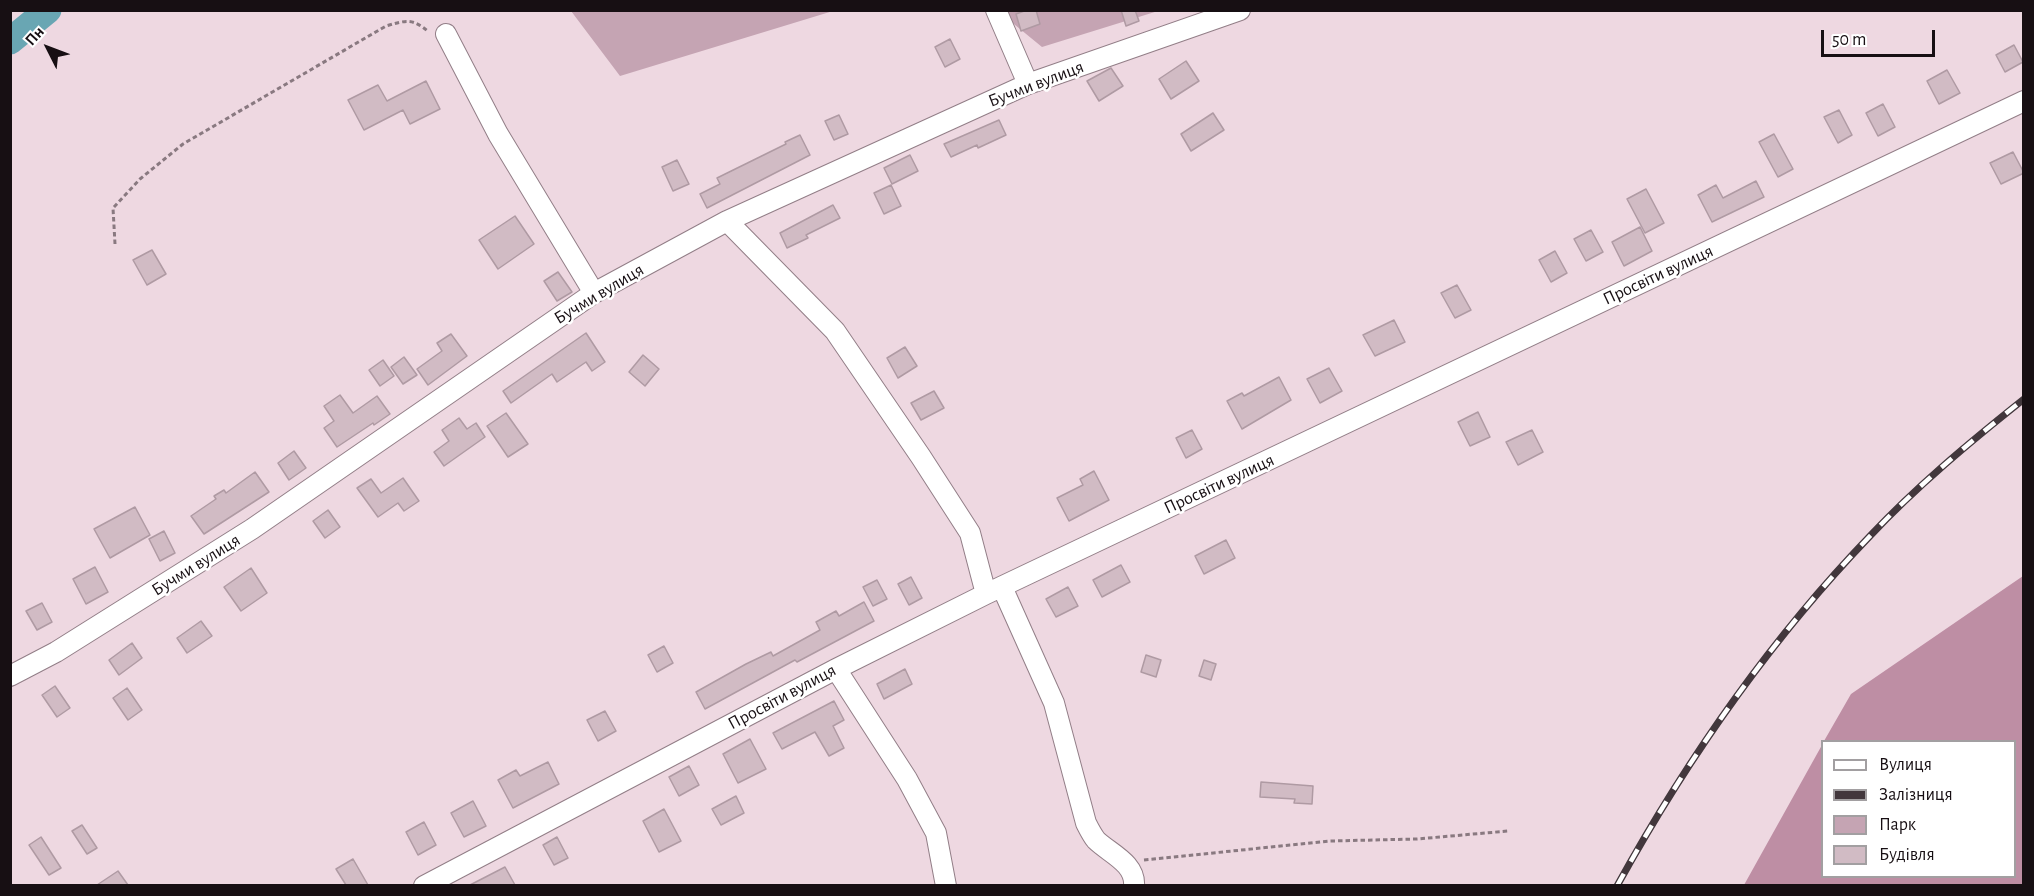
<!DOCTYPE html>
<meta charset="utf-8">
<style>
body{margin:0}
#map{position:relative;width:2034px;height:896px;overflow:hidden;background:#eed8e1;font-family:"Alegreya Sans",sans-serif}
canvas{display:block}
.frame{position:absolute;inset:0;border:12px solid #170f13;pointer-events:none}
.legend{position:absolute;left:1821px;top:740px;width:195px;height:138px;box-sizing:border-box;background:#fff;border:2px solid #a29fa1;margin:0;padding:8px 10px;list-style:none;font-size:18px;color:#170f13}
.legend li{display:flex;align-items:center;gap:12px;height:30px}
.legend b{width:30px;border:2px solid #a29fa1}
.north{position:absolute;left:18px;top:18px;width:60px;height:60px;-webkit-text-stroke:4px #fff;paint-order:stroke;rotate:312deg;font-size:16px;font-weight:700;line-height:24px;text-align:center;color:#170f13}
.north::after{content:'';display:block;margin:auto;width:21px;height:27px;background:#170f13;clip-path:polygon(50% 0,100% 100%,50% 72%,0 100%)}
.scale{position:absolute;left:1821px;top:30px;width:114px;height:27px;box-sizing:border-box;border:3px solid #170f13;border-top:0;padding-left:8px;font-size:18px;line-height:21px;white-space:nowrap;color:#170f13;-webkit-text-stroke:4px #fff;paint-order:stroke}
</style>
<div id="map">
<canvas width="2034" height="896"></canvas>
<div class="frame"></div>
<ul class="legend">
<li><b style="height:8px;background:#fff"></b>Вулиця</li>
<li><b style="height:8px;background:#42373c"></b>Залізниця</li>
<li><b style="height:16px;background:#c5a4b3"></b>Парк</li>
<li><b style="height:16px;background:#d1bbc4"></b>Будівля</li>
</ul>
<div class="north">Пн</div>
<div class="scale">50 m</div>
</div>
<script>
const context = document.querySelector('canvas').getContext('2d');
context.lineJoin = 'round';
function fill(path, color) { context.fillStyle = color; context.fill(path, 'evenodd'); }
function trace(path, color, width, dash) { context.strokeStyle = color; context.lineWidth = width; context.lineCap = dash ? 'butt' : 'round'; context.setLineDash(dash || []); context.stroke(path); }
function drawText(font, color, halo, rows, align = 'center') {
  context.font = font + ' "Alegreya Sans",sans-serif'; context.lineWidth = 5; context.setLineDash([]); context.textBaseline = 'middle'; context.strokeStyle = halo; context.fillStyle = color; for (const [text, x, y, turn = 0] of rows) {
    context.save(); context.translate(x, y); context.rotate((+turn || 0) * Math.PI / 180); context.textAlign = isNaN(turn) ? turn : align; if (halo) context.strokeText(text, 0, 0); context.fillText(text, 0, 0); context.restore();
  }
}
const green = new Path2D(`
 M 571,11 L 833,11 L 620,76 Z
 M 998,11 L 1158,11 L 1042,47 Z`);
const forest = new Path2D(`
 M 2023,576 L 2023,885 L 1744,885 L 1822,745 L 1822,876 L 2014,876 L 2014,742 L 1824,741 L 1851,694 Z`);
const river = new Path2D(`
 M 10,41 L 48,10`);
const building = new Path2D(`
 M 1027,10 L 1036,10 L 1040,24 L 1021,31 L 1016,14 Z
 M 1121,10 L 1135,10 L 1139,21 L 1126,26 Z
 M 950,39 L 960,59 L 945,67 L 935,47 Z
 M 2014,45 L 2023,62 L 2005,72 L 1996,55 Z
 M 1186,61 L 1199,81 L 1171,99 L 1159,79 Z
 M 1111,68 L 1123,86 L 1099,101 L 1087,81 Z
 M 1947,70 L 1960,93 L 1939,104 L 1927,81 Z
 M 426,81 L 440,109 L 410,124 L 403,110 L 364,130 L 348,100 L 378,85 L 387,101 Z
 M 1883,104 L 1895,127 L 1878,136 L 1866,113 Z
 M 1839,110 L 1852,135 L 1838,143 L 1824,117 Z
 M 1213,113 L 1224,130 L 1191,151 L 1181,134 Z
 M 839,115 L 848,134 L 834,140 L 825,121 Z
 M 999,120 L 1006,135 L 978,148 L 977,145 L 951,157 L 944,144 Z
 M 1774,134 L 1793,169 L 1778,177 L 1759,142 Z
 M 800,135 L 810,155 L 707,208 L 700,194 L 720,184 L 717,178 L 786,144 L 785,142 Z
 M 2013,152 L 2024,173 L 2001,184 L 1990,163 Z
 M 910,155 L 918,171 L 892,184 L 884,168 Z
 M 677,160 L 689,184 L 673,191 L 662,167 Z
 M 1756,181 L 1764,197 L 1712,222 L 1698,195 L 1716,185 L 1723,198 Z
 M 891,185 L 901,206 L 884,214 L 874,193 Z
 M 1646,189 L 1664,223 L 1645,233 L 1627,199 Z
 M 833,205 L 840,218 L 806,235 L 808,238 L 787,248 L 780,233 Z
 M 515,216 L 534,244 L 498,269 L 479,240 Z
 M 1640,227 L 1652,251 L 1624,266 L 1612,242 Z
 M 1591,230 L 1603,252 L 1586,261 L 1574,239 Z
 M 152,250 L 166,274 L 147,285 L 133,260 Z
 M 1555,251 L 1567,273 L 1551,282 L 1539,260 Z
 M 558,272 L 572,292 L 557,301 L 544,281 Z
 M 1457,285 L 1471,310 L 1455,318 L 1441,293 Z
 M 1394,320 L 1405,342 L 1375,356 L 1363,335 Z
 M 586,333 L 605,362 L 592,371 L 586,362 L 557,382 L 552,374 L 511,403 L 503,391 Z
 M 451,334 L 467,356 L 428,385 L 417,369 L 442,351 L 437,343 Z
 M 905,347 L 917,366 L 898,378 L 887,358 Z
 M 643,355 L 659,369 L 645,386 L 629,372 Z
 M 404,357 L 417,375 L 403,384 L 391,367 Z
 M 383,360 L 394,376 L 380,386 L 369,370 Z
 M 1329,368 L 1342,391 L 1320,403 L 1307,379 Z
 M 1279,377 L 1291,400 L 1242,429 L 1227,401 L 1242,393 L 1244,396 Z
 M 934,391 L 944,408 L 921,420 L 911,403 Z
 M 340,395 L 353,413 L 377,396 L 390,414 L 374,425 L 373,423 L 337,447 L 324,428 L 334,421 L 324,406 Z
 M 1478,412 L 1490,437 L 1470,446 L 1458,422 Z
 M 506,413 L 528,444 L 508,457 L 487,426 Z
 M 459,418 L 467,429 L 476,423 L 485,437 L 444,466 L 434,452 L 449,441 L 442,430 Z
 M 1192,430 L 1202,449 L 1186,458 L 1176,438 Z
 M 1532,430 L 1543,452 L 1518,465 L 1506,442 Z
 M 294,451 L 306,468 L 289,480 L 278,463 Z
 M 1094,471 L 1109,500 L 1069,521 L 1057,498 L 1083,485 L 1080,479 Z
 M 255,472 L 269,492 L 204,534 L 191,516 L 216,499 L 214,496 L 224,490 L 226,493 Z
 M 403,478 L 419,501 L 404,511 L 398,503 L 378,517 L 357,488 L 371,479 L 381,493 Z
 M 135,507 L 150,535 L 110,558 L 94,529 Z
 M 328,510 L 340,527 L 325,538 L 313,521 Z
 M 164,531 L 175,553 L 160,561 L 149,539 Z
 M 1226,540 L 1235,558 L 1204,574 L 1195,556 Z
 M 1121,565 L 1130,582 L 1102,597 L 1093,580 Z
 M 95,567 L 108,592 L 86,604 L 73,579 Z
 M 251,568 L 267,593 L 241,611 L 224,587 Z
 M 911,577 L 922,598 L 909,605 L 898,584 Z
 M 877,580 L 887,599 L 873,606 L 863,587 Z
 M 1068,587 L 1078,606 L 1056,617 L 1046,599 Z
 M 864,602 L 874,621 L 797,662 L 795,660 L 705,709 L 696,692 L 746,664 L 771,652 L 773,656 L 820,630 L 816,622 L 836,611 L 839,616 Z
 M 42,603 L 52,622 L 37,630 L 26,611 Z
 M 201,621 L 212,636 L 187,653 L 177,638 Z
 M 132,643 L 142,658 L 119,675 L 109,660 Z
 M 664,646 L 673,663 L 657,672 L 648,655 Z
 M 1146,655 L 1161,660 L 1156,677 L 1141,672 Z
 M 1204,660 L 1216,664 L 1211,680 L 1199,676 Z
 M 905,669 L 912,684 L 884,699 L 877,684 Z
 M 55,686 L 70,708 L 57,717 L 42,695 Z
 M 127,688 L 142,710 L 128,720 L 113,698 Z
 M 834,701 L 844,720 L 833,726 L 844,748 L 829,756 L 815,732 L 782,749 L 773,733 Z
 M 605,711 L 616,731 L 598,741 L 587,720 Z
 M 750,739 L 766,769 L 738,783 L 723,754 Z
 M 548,762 L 559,784 L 513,808 L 498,780 L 516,770 L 520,776 Z
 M 689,766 L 699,785 L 679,796 L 669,777 Z
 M 1261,782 L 1313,786 L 1312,804 L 1294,803 L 1295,799 L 1260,797 Z
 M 736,796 L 744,813 L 721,825 L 712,809 Z
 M 473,801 L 486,826 L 464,837 L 451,813 Z
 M 664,809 L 681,841 L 659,852 L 643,821 Z
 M 424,822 L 436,845 L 418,855 L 406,832 Z
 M 82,825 L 97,848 L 87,854 L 72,831 Z
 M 41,837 L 61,868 L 49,875 L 29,845 Z
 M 557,837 L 568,858 L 554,865 L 543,845 Z
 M 353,859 L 368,885 L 346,885 L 336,869 Z
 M 505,867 L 515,885 L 470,885 Z
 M 118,871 L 128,885 L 97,885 Z`);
const path = new Path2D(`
 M 115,244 L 113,208 L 140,179 L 183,144 L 386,26 C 407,20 412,18 429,32
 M 1144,860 L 1330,841 L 1417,839 L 1508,831`);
const minor = new Path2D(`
 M 996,10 L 1028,84
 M 446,34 L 498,134 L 594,293
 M 727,221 L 835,331 L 921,457 L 970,533 L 986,594
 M 1002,587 L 1054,703 L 1086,823 C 1089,829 1092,835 1096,840 C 1109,853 1136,863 1134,886
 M 836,669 L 907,779 L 936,833 L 946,886
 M 10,676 L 56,652 L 252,529 L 594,293 L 727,221 L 1028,84 L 1240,10
 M 424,886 L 836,669 L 986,594 L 2024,101`);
const rail = new Path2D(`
 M 1617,886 C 1687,759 1770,640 1870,536 C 1917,486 1970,442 2024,399`);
const streetNames = [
 ["Бучми вулиця",1036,84,-21],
 ["Просвіти вулиця",1658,275,-25],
 ["Бучми вулиця",599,294,-31],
 ["Просвіти вулиця",1219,484,-25],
 ["Бучми вулиця",196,565,-32],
 ["Просвіти вулиця",782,697,-28]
];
fill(green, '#c5a4b3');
fill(forest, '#be8ea4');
trace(river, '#69a6b3', 27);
fill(building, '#d1bbc4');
trace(building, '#af9aa3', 1.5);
trace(minor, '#927e87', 22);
trace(path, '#897980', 3, [4.5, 3]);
trace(minor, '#fff', 20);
trace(rail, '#42373c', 7);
trace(rail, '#fff', 4.5, [14]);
drawText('18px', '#170f13', '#fff', streetNames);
</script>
